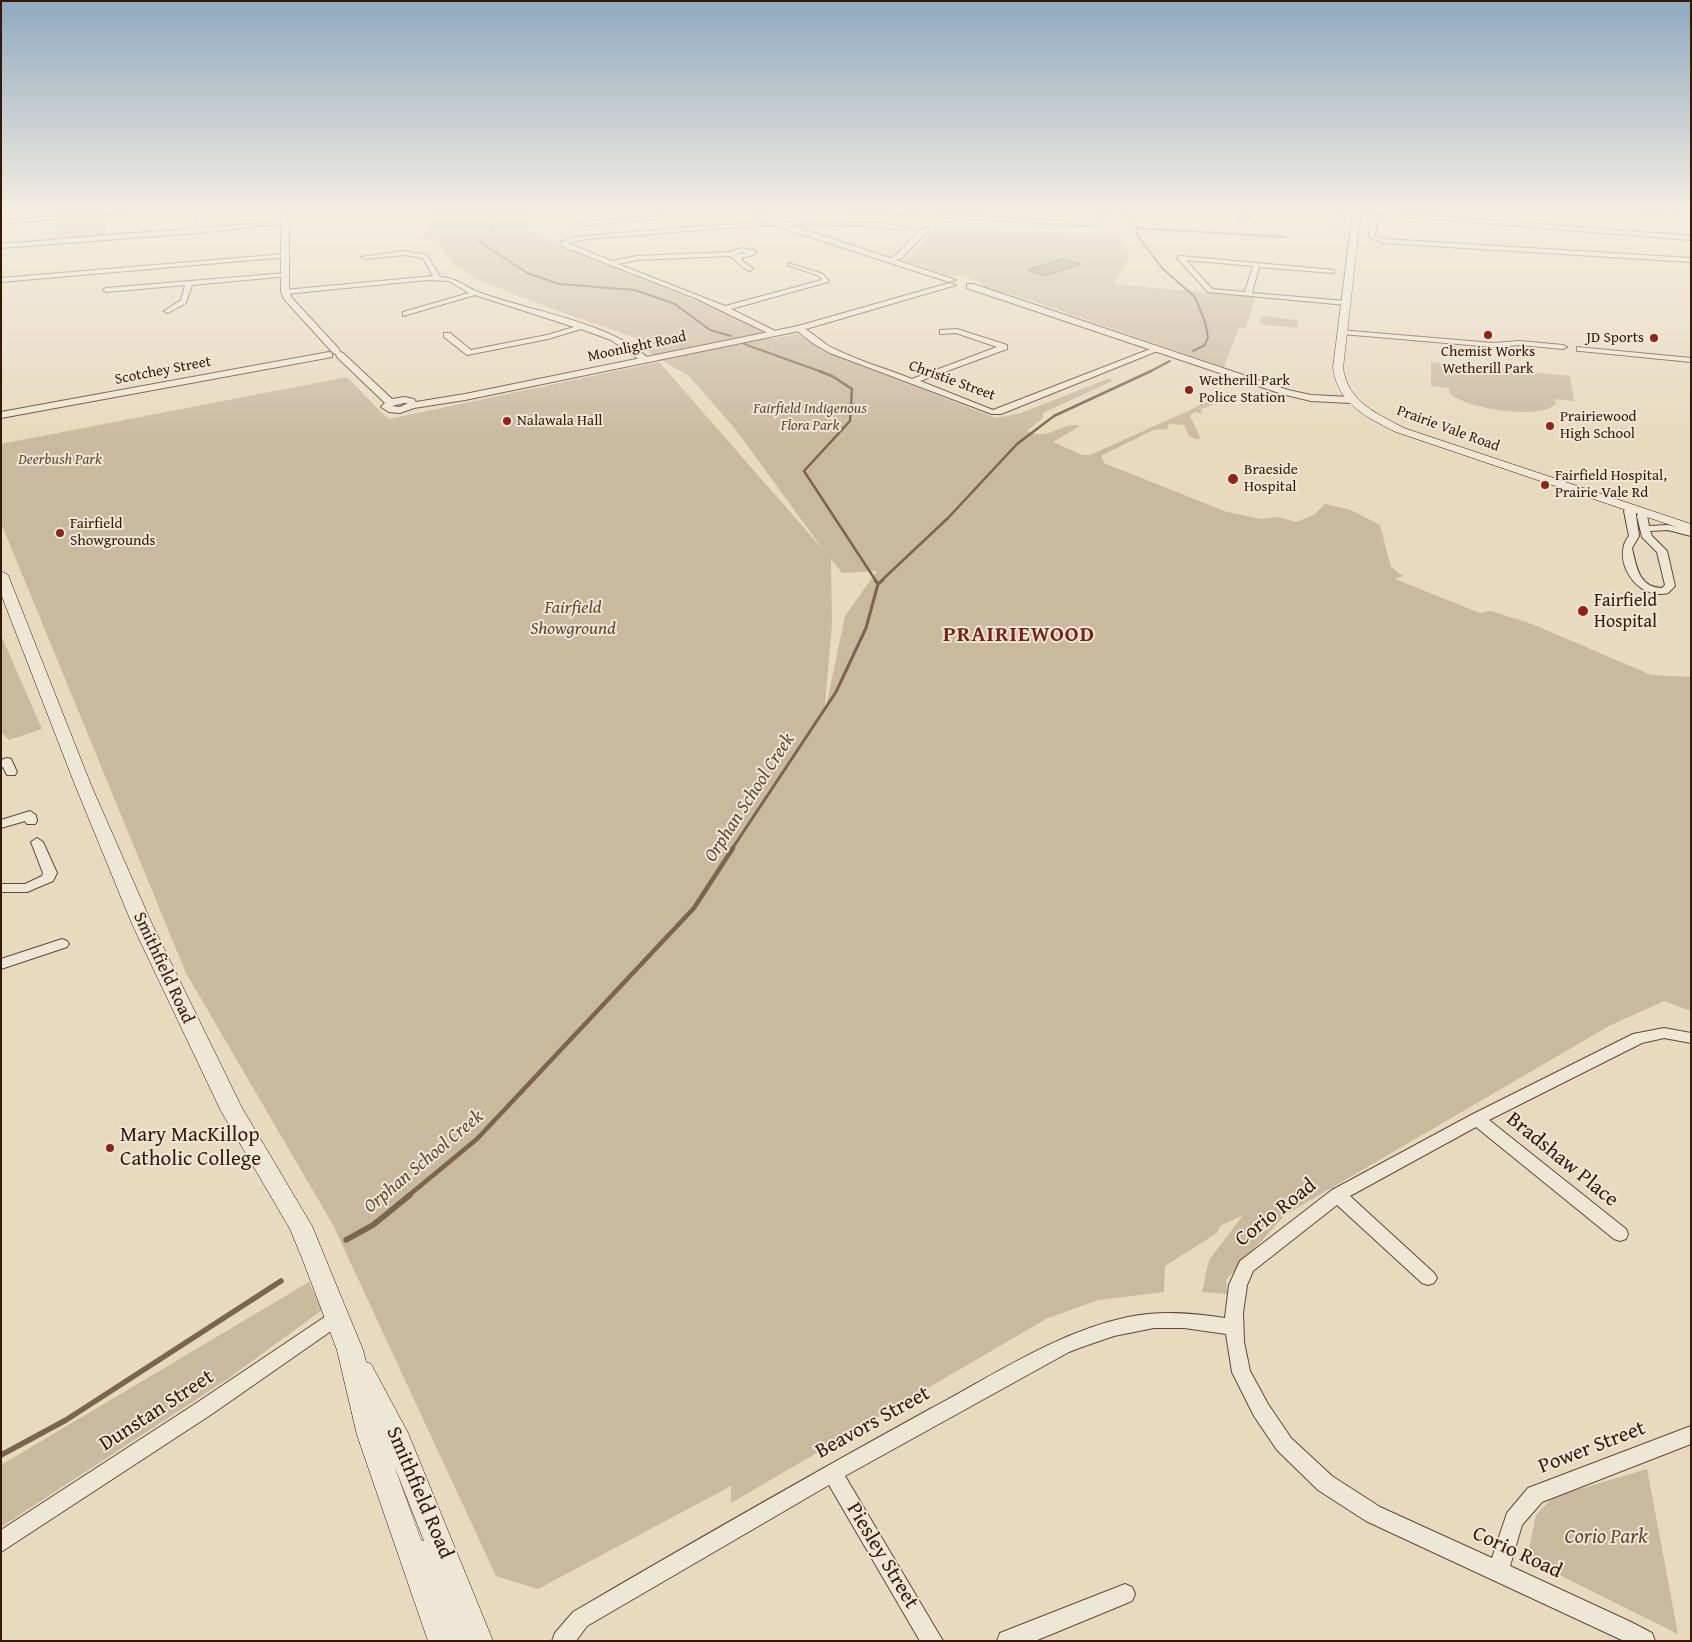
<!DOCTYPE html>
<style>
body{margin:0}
#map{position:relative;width:1692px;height:1642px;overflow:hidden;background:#e7dabe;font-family:"Gentium Book Plus",serif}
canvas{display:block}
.frame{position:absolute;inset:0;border:2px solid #351808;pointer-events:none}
</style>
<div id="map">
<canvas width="1692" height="1642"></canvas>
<div class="frame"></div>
</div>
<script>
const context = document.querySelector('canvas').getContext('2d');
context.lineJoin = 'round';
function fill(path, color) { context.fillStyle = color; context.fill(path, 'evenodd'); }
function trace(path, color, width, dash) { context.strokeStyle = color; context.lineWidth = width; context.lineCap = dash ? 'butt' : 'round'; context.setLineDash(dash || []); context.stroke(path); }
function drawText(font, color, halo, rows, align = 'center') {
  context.font = font + ' "Gentium Book Plus",serif'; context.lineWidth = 4; context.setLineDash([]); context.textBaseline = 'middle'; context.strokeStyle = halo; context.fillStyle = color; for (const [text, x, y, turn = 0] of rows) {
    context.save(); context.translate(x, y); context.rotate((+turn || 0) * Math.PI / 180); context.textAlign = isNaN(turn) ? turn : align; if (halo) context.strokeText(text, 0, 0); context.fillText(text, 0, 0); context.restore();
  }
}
const green = new Path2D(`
 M 437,210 L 529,210 L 528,228 L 539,237 L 736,317 L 749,323 L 771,339 L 798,334 L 812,344 L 846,360 L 996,418 L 1021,413 L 1110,378 L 1112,381 L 1043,413 L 1043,418 L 1027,431 C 1052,442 1062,420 1080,426 L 1053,442 L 1082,455 L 1090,455 L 1190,410 L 1200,405 L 1197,400 L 1214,404 L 1201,409 L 1202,414 L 1195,412 L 1190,416 L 1201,439 L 1196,439 L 1189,436 L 1184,425 L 1169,424 L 1167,429 L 1153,430 L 1101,456 L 1104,463 L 1227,512 L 1261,519 L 1278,517 L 1296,522 L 1314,515 L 1325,504 L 1351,510 L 1380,525 L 1391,567 L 1403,576 L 1395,579 L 1480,613 L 1491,611 L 1532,624 L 1651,675 L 1691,677 L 1691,1011 L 1664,1001 L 1609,1026 L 1285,1215 L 1226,1280 L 1227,1294 L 1202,1292 L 1209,1260 L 1243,1215 L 1220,1226 L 1217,1233 L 1165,1266 L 1164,1292 L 1098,1300 L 1046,1319 L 731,1503 L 731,1486 L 538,1589 L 496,1576 L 333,1225 L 186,973 L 1,523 L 1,444 L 347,377 L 384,415 L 389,419 L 659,362 L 825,552 L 736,430 L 689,376 L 651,354 L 636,338 L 563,313 L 479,280 L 455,266 L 442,249 L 437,237 L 423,239 L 432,215 ZM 831,559 L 842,573 L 877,571 L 845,616 L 824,716 L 832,624 Z
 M 109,215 L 103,236 L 52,240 L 60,219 Z
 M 937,227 L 1119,239 L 1130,256 L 1113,284 L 1255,297 L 1246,328 L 1239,328 L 1224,367 L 1029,300 L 984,287 L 980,282 L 962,276 L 947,275 L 902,260 L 909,259 Z
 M 1261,316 L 1298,320 L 1297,328 L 1260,324 Z
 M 1431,362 L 1570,376 L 1574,401 L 1555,399 L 1556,403 C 1545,421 1461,409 1449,392 L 1450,388 L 1431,386 Z
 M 1,635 L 42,729 L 9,740 L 1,732 Z
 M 309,1282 L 322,1310 L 229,1378 L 1,1527 L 1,1465 Z
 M 1647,1469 L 1678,1634 L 1527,1559 L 1536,1515 L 1553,1497 Z`);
const water = new Path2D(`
 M 1063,259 L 1081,264 L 1045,276 L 1028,270 Z`);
const streamFar4 = new Path2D(`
 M 1115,210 L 1132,221 L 1137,228 L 1138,236 L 1162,268 L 1195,297 L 1205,322 L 1208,337 L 1205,345 L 1193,351
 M 1137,228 L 1284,237
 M 491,232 L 496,218 L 492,210
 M 480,242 L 527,273 L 559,284 L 635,290 L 675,304 L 710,330 L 731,336
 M 744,344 L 822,372
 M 1149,372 L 1170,361`);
const streamFar3 = new Path2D(`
 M 819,371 L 832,376 L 852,389 L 850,421 L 804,471 L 876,581
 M 881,581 L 948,518 L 1017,444 L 1054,416 L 1151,371`);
const streamFar2 = new Path2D(`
 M 878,584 L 883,580
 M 732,849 L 836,692 L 866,628 L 878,584 L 875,580`);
const streamFar1 = new Path2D(`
 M 408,1196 L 477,1139 L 694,908 L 733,848`);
const stream = new Path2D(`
 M 346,1240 L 373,1225 L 410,1195
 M 1,1455 L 66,1420 L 281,1281`);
const minor = new Path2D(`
 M 135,210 L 164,210 L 1,224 L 1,220 Z
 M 197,210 L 203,210 L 201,228 L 286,221 L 289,223 L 198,233 L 1,248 L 1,244 L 195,228 Z
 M 782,210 L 922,212 L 1084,222 L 1096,221 L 1103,217 L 1092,210 C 1101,210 1105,211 1110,218 L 1099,224 L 1084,226 L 922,216 Z
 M 1245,210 L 1251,210 L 1249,216 L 1242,223 L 1238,223 Z
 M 1340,210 L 1346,210 L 1344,221 L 1336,226 L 1332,226 L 1332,224 L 1338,220 Z
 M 1355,210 L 1390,210 L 1392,212 L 1691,236 L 1691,240 L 1393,216 C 1379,224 1377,215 1375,236 L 1384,239 L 1691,258 L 1691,262 L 1383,243 L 1369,237 L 1370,223 L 1374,218 L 1386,215 L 1357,213 Z
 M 1630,210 L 1691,213 L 1691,217 L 1633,212 Z
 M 663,215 L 665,218 L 579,226 L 576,224 L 579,222 Z
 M 779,222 L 882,223 L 910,228 L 907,230 C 823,220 735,227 651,234 C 623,237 593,236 567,243 L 612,261 L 637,256 L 729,252 L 742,248 L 756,251 L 757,252 L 753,255 L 741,258 C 744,264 749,265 753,269 L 750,271 C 738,267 738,259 729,256 L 637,260 L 618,264 L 725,306 L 822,280 L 819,276 L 788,265 L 788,263 L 823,274 L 829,281 L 828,282 L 731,309 L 775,331 L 775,335 L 772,335 L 695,298 L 564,247 L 560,242 L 574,237 L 688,227 ZM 742,252 L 747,253 L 736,254 Z
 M 927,227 L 929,230 L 902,258 L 888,262 L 888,260 C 904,253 911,233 927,227 Z
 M 404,251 L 427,255 L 440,277 C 455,277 464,286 478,292 C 528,311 612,322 650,360 L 643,362 L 611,340 L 581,329 L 548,339 L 467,355 L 444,337 L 444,333 L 450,333 L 471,350 L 547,335 L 574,327 L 475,295 L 403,316 L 403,312 L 469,293 L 449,281 L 427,280 L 285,294 L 282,292 L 285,290 L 433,276 L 423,258 L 404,255 L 364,259 L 361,257 Z
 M 285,254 L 287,255 L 287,257 L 1,282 L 1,278 Z
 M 1180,256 L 1334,270 L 1334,272 L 1332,273 L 1259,267 L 1252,293 L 1346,301 L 1349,303 L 1346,305 L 1208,292 L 1178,259 L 1177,258 ZM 1186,260 L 1253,266 L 1245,292 L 1212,289 Z
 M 286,273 L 288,274 L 288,276 L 192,285 L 186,303 L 168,313 L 164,311 L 181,300 L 185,285 L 106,292 L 103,290 L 106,288 Z
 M 796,326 C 806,326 820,341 829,346 C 855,360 885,368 912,379 L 997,347 L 956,333 L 940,334 L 940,330 L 957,329 L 1007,345 L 1007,349 L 920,381 L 993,410 L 1153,348 L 1160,350 L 1001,414 L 992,414 L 830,353 L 814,344 L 796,330 Z
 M 1339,330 L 1493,343 L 1520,341 L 1563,345 L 1567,347 L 1563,349 L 1520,345 L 1493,347 L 1342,334 L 1339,334 Z
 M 1577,347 L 1691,358 L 1691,362 L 1580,351 L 1577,351 Z
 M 1630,505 L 1635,508 L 1639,536 L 1632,548 C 1636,566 1639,588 1662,588 L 1665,585 L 1657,552 L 1642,537 L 1637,516 L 1640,510 L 1646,510 L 1649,526 L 1668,525 L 1691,530 L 1691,536 L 1668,530 L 1650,531 L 1652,536 L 1667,551 L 1675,586 L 1668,593 C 1635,601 1611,557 1629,536 L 1624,511 L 1627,506 Z
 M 7,758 L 11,759 L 17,772 L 15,775 L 7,775 L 3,767 L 1,768 L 1,760 Z
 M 30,811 L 36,815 L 37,821 L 35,824 L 27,824 L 25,821 L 1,828 L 1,820 Z
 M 37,838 L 43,842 L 57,873 L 53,881 L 27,892 L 1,892 L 1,884 L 25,884 L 42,876 L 43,873 L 31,842 Z
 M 62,939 L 67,941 L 69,944 L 67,947 L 1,969 L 1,959 Z
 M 1664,1028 L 1691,1033 L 1691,1043 L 1664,1038 L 1642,1043 L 1489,1120 L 1626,1229 L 1628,1234 L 1626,1239 L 1620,1241 L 1614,1239 L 1476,1127 L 1350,1196 L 1434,1273 L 1437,1278 L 1434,1283 L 1428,1285 L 1422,1283 L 1337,1205 L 1253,1271 L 1247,1285 L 1243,1313 L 1244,1342 L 1250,1371 L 1268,1404 L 1291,1438 L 1332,1476 L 1380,1507 L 1492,1558 L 1507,1513 L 1528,1488 L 1691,1426 L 1691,1444 L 1542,1502 L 1522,1525 L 1510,1566 L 1631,1622 L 1652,1633 L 1655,1641 L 1624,1641 L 1366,1521 L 1318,1490 L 1277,1450 L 1254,1416 L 1232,1372 L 1226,1334 L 1184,1328 L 1154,1328 L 1114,1336 L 1082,1347 L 1069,1352 L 845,1476 L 943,1641 L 920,1641 L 829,1485 L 587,1626 L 576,1641 L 552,1641 L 555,1633 L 573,1612 C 691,1543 810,1475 930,1409 C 994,1375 1057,1332 1128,1317 C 1161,1310 1192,1313 1225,1318 L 1229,1285 L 1240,1261 L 1332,1190 L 1471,1115 L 1633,1034 Z
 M 338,1309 L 344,1312 L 347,1317 L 344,1322 L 212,1414 L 1,1552 L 1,1530 L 198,1402 L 332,1312 Z
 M 1125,1584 L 1132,1587 L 1135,1594 L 1132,1601 L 1035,1641 L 997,1641 L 1000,1633 Z`);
const tertiary = new Path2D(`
 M 281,210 L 289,210 L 289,292 L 292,298 L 339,349 L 340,352 L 343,353 L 392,399 L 404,397 L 414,399 L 416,402 L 465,394 L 798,326 L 949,283 L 956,285 L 799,331 L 465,400 L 414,408 L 400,413 L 389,412 L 381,407 L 385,403 L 337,357 L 336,354 L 333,353 L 284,299 L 281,292 ZM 404,403 L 408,403 L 400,407 L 392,406 Z
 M 744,210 L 753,210 L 782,222 L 956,280 L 949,282 L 776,226 Z
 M 967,284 L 973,284 L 1288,390 L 1311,395 L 1351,397 L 1356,400 L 1351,403 L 1311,401 L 1282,394 L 967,288 Z
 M 329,352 L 332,353 L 332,357 L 1,418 L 1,412 Z`);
const secondary = new Path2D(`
 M 1353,210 L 1361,210 L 1343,368 C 1348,402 1376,413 1404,428 L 1691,524 L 1691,532 L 1396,432 C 1366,417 1338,404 1333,368 Z
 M 1,571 L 8,575 L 91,785 L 152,924 L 242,1108 L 312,1226 L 363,1350 L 366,1362 L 371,1364 L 408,1433 L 493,1641 L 428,1641 L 357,1435 L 337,1350 L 302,1258 L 290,1229 L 221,1111 L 132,924 L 75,785 L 1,594 ZM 394,1465 L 424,1541 L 421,1540 Z`);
const markers = [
 [1488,335,5,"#8f2418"],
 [1654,338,5,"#8f2418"],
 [1189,390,5,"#8f2418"],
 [507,421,5,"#8f2418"],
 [1550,426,5,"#8f2418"],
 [1233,479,6,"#8f2418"],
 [1545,485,5,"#8f2418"],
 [60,533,5,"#8f2418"],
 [1583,611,6,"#8f2418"],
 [110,1148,5,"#8f2418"]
];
const farPoinames = [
 ["JD Sports",1644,338,"right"],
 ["Chemist Works",1488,352,"center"],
 ["Wetherill Park",1488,369,"center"],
 ["Wetherill Park",1199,381],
 ["Police Station",1199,398],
 ["Prairiewood",1560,417],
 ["High School",1560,434],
 ["Nalawala Hall",517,421],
 ["Braeside",1244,470],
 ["Hospital",1244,487],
 ["Fairfield Hospital,",1555,476],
 ["Prairie Vale Rd",1555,493],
 ["Fairfield",70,524],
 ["Showgrounds",70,541]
];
const farStreetnames = [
 ["Moonlight Road",637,347,-12],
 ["Scotchey Street",163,371,-11],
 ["Christie Street",952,381,20],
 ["Prairie Vale Road",1448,429,20]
];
const farParknames = [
 ["Fairfield Indigenous",810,409],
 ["Flora Park",810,426],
 ["Deerbush Park",60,460]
];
const poiNames = [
 ["Fairfield",1594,601],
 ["Hospital",1594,622]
];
const parkNames = [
 ["Fairfield",573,608],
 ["Showground",573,629]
];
const streetNames = [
 ["Smithfield Road",163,968,65]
];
const waterNames = [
 ["Orphan School Creek",750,798,-57],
 ["Orphan School Creek",424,1162,-40]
];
const nearPoinames = [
 ["Mary MacKillop",120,1136],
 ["Catholic College",120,1160]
];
const nearStreetnames = [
 ["Bradshaw Place",1562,1160,39],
 ["Corio Road",1276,1213,-38],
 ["Dunstan Street",157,1411,-33],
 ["Beavors Street",873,1423,-29],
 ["Power Street",1592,1448,-21],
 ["Smithfield Road",419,1493,67],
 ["Corio Road",1517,1553,25],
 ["Piesley Street",882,1556,59]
];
const nearParknames = [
 ["Corio Park",1606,1538]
];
const districtNames = [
 ["PRAIRIEWOOD",1019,635]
];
fill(green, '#c9b99f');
fill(water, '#aa9880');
trace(water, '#7b6550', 1);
trace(streamFar4, '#7b6550', 2);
trace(streamFar3, '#7b6550', 2.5);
trace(streamFar2, '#7b6550', 3);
trace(streamFar1, '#7b6550', 4.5);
trace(stream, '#7b6550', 5.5);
trace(minor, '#624836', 2);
trace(tertiary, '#624836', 2);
trace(secondary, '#351808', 1);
fill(minor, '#efe7d5');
fill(tertiary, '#efe7d5');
fill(secondary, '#efe7d5');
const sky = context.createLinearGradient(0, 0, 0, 440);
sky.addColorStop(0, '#8fa9be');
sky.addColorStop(0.48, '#f4eee2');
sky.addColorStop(1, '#f4eee200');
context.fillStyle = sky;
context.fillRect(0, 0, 1692, 440);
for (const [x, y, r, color] of markers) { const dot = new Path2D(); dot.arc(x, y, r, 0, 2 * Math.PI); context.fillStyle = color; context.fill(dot); trace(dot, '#efe7d5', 2); }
drawText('15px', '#351808', '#efe7d5', farPoinames, 'left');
drawText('15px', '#351808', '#efe7d5', farStreetnames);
drawText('italic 15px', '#614835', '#efe7d5', farParknames);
drawText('18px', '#351808', '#efe7d5', poiNames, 'left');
drawText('italic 18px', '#614835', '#efe7d5', parkNames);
drawText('18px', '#351808', '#efe7d5', streetNames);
drawText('italic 19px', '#644b38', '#efe7d5', waterNames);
drawText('21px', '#351808', '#efe7d5', nearPoinames, 'left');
drawText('21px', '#351808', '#efe7d5', nearStreetnames);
drawText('italic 21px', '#614835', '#efe7d5', nearParknames);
context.letterSpacing = '1px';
drawText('bold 22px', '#7a1f14', '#efe7d5', districtNames);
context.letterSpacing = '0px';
</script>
